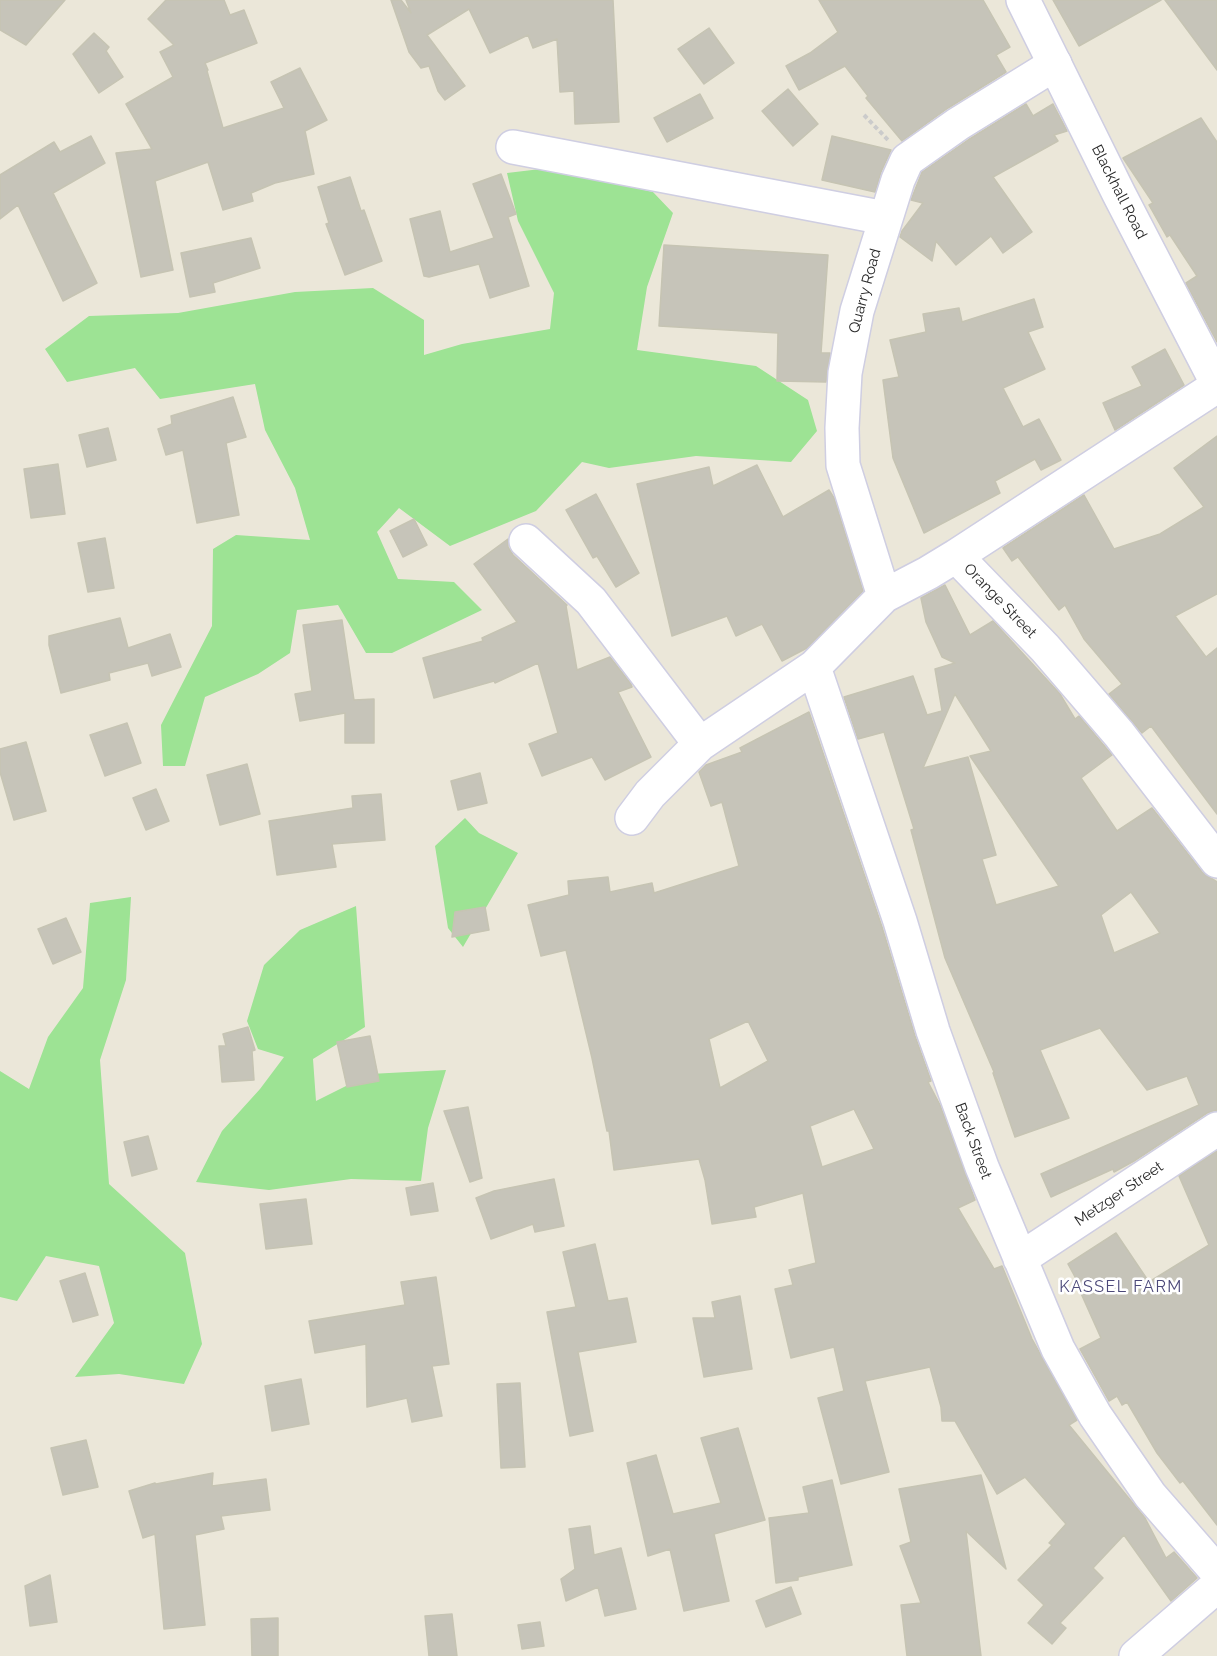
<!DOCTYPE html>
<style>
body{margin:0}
canvas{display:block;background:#ebe7d9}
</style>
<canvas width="1217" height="1656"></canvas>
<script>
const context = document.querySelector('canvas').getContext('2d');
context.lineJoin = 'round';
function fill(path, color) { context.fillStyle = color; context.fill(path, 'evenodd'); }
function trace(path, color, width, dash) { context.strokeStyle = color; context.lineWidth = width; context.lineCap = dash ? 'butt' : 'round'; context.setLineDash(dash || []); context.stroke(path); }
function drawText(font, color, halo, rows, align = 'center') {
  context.font = font + ' Raleway,sans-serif'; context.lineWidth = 5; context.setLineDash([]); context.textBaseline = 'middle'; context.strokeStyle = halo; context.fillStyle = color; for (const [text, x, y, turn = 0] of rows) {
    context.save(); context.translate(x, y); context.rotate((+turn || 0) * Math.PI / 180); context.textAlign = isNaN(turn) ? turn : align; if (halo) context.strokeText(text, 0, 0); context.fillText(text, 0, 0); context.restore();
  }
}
const green = new Path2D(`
 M 549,168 L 653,192 L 673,213 L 647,287 L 637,350 L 756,366 L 808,400 L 817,431 L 791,462 L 696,456 L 609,468 L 582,462 L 536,511 L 450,546 L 399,508 L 377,532 L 398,579 L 454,582 L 482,610 L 392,653 L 366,653 L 338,605 L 297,610 L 290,653 L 258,674 L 205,697 L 185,766 L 163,766 L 161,725 L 212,626 L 213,549 L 236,535 L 310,540 L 295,488 L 265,430 L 255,384 L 160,399 L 135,368 L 67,382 L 45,349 L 89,316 L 178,313 L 295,292 L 373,288 L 424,320 L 424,355 L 462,344 L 550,329 L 554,293 L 518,221 L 507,173 Z
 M 465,818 L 479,833 L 518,853 L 463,947 L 448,928 L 435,846 Z
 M 131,897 L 126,980 L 100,1060 L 109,1184 L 185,1253 L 202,1344 L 184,1384 L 119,1374 L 75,1377 L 114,1323 L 99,1266 L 46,1256 L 17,1301 L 0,1297 L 0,1071 L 29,1089 L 48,1037 L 83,988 L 90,903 Z
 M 356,906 L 365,1027 L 313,1059 L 316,1101 L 370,1074 L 446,1070 L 428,1128 L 421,1181 L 351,1179 L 269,1190 L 196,1182 L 222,1131 L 260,1089 L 284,1057 L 258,1049 L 247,1021 L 264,965 L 300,930 Z`);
const building = new Path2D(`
 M 0,0 L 65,0 L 26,45 L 0,30 Z
 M 166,0 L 224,0 L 230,15 L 244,10 L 257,43 L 205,63 L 208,70 L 207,71 L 223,128 L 284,108 L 271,82 L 300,68 L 327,120 L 305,131 L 314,174 L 275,183 L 251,193 L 253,201 L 223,210 L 208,162 L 155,181 L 173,270 L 141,277 L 116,153 L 152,149 L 126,104 L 173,77 L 160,52 L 174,45 L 148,19 Z
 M 391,0 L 401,0 L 411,13 L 406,0 L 613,0 L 619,122 L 575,124 L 574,91 L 560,92 L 557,39 L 533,48 L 528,35 L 490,53 L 469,9 L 427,35 L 465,86 L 445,100 L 438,91 L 429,66 L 421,68 L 409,52 Z
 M 819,0 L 983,0 L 1010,47 L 996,55 L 1006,72 L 948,108 L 902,141 L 866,98 L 868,96 L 845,66 L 799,90 L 786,66 L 810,53 L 838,32 Z
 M 1053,0 L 1161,0 L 1079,46 Z
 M 1165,0 L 1217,0 L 1217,70 Z
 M 709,28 L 734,63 L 704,84 L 678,49 Z
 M 94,33 L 109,47 L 106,51 L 123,77 L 99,93 L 73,54 Z
 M 788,89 L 818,124 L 793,146 L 762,111 Z
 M 700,94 L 713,118 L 667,142 L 654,118 Z
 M 1026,104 L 1033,116 L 1053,104 L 1067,131 L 1054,135 L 1058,141 L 993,177 L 1032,232 L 1003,253 L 991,236 L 956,265 L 936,241 L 932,261 L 900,237 L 902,231 L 923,203 L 911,200 L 922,172 L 968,140 Z
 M 1201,118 L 1217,142 L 1217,342 L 1186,283 L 1197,276 L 1170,235 L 1167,237 L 1149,205 L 1153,203 L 1123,158 Z
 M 91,136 L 105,163 L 53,193 L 97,283 L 63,301 L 18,205 L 0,219 L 0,175 L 54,142 L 60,152 Z
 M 832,136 L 891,150 L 881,172 L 875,192 L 822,180 Z
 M 501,174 L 516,214 L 508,217 L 529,286 L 490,298 L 479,264 L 429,277 L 424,276 L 410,219 L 440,211 L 450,252 L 494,238 L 473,184 Z
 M 350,177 L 361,211 L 364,210 L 382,261 L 345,275 L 326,224 L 329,223 L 318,187 Z
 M 251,238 L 260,268 L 213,283 L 215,292 L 190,297 L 181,253 Z
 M 664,245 L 828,255 L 821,353 L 830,353 L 826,382 L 777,381 L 778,333 L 659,326 Z
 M 1034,299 L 1043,327 L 1028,332 L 1045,369 L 1003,388 L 1023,427 L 1039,419 L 1061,460 L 1041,470 L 1035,459 L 995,481 L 1000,493 L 924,533 L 893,458 L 883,380 L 899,377 L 890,340 L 926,332 L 923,314 L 959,308 L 962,322 Z
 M 1165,349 L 1184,385 L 1115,430 L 1103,403 L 1142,386 L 1132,367 Z
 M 233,397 L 246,437 L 226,443 L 239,515 L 197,523 L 183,450 L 166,455 L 158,429 L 172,424 L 171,416 Z
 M 108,428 L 116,460 L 87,467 L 79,435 Z
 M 1217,436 L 1217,594 L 1175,616 L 1206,657 L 1217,648 L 1217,814 L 1151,726 L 1142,733 L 1109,694 L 1122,684 L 1084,639 L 1065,605 L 1059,610 L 1018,557 L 1012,561 L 1003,548 L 1084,495 L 1114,549 L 1160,534 L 1204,507 L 1174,468 Z
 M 58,464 L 65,514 L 31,518 L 24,469 Z
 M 757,465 L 783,517 L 829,490 L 834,498 L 863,591 L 807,648 L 782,661 L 762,624 L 736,636 L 727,616 L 672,636 L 637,484 L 709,467 L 713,486 Z
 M 596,494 L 639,573 L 616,587 L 597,556 L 593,558 L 566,510 Z
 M 414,519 L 427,545 L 403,557 L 390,531 Z
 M 105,538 L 114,588 L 88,592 L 78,543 Z
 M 508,539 L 508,547 L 513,555 L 567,605 L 566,606 L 577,670 L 610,657 L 631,684 L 632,687 L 618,692 L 651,757 L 605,780 L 592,757 L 542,776 L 529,744 L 558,733 L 538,663 L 495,683 L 494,681 L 434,698 L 423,658 L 483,641 L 482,638 L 517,622 L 474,564 Z
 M 945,585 L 970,635 L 993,621 L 1060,694 L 1075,719 L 1079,716 L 1112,755 L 1081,778 L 1117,831 L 1152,808 L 1202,872 L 1217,882 L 1217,1110 L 1207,1113 L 1134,1161 L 1114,1172 L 1113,1169 L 1051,1197 L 1041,1174 L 1199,1105 L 1187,1076 L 1147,1090 L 1100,1028 L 1040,1050 L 1069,1118 L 1015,1137 L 993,1073 L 994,1072 L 945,958 L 911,830 L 914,829 L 884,732 L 858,739 L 844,697 L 913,676 L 927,715 L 942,711 L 935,669 L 955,663 L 942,657 L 926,622 L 921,598 ZM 955,694 L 991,751 L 970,756 L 1059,886 L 996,905 L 982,859 L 996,855 L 968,757 L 923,768 ZM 1131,892 L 1160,933 L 1114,953 L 1101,915 Z
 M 120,618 L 128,648 L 170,634 L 181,667 L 152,676 L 148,663 L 109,673 L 110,680 L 61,693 L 49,645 L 49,636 Z
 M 342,620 L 354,700 L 374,699 L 374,743 L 345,743 L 345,713 L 300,721 L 295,694 L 312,691 L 303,625 Z
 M 809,712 L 882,927 L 915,1036 L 931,1081 L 928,1082 L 940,1105 L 975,1200 L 958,1208 L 994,1269 L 1002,1266 L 1032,1339 L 1077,1420 L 1069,1425 L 1145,1518 L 1166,1558 L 1174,1552 L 1197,1578 L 1171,1601 L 1124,1535 L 1093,1568 L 1103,1578 L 1060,1623 L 1066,1628 L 1052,1644 L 1028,1623 L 1044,1605 L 1018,1580 L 1052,1545 L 1049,1543 L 1066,1524 L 1025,1477 L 997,1494 L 955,1421 L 942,1421 L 941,1407 L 930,1367 L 865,1381 L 889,1472 L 841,1484 L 818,1398 L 844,1391 L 834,1347 L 791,1358 L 775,1289 L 793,1285 L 789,1270 L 816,1263 L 803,1193 L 754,1207 L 756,1217 L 712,1224 L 705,1180 L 699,1159 L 614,1170 L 609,1131 L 607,1131 L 592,1058 L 566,950 L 541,956 L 528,905 L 569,895 L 568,881 L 608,877 L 610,892 L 652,883 L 654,893 L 739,866 L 722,802 L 711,806 L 699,772 L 706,765 L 742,752 L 740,748 ZM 748,1021 L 768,1061 L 720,1088 L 709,1039 ZM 854,1109 L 874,1149 L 822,1167 L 810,1126 Z
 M 127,723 L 141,763 L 105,776 L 90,735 Z
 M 26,742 L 46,811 L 14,820 L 0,772 L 0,749 Z
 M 247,764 L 260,814 L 220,825 L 207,775 Z
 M 480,773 L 487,803 L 458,810 L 451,781 Z
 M 156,789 L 169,821 L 146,830 L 133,798 Z
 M 381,794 L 385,840 L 332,844 L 336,867 L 277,875 L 269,821 L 353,808 L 352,796 Z
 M 485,907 L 489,930 L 452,937 L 455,912 Z
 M 66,918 L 81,952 L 53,964 L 38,929 Z
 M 248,1027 L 255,1050 L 252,1051 L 254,1080 L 222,1082 L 219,1046 L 226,1046 L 223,1034 Z
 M 370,1036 L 379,1081 L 347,1087 L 337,1042 Z
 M 468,1107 L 482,1178 L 470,1182 L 444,1111 Z
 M 148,1136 L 157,1169 L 132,1176 L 124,1142 Z
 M 1217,1151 L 1217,1525 L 1183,1481 L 1180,1483 L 1157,1453 L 1127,1402 L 1122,1405 L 1117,1396 L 1109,1401 L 1080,1349 L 1101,1338 L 1079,1289 L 1081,1288 L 1068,1264 L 1116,1233 L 1149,1282 L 1209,1245 L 1179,1176 Z
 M 554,1179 L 564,1226 L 535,1232 L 533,1224 L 491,1239 L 476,1198 L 494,1191 Z
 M 433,1183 L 438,1211 L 411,1215 L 406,1188 Z
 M 306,1199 L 312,1244 L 266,1249 L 260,1204 Z
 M 595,1244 L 608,1301 L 627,1298 L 636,1342 L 578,1352 L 593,1431 L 570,1436 L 547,1312 L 576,1307 L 563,1252 Z
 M 85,1273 L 98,1315 L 73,1322 L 60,1281 Z
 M 436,1277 L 449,1364 L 432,1366 L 442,1416 L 412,1422 L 407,1398 L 367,1407 L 366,1344 L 315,1353 L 309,1321 L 405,1305 L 401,1282 Z
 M 740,1296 L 752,1369 L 704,1377 L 693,1318 L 715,1318 L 712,1302 Z
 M 301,1379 L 309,1424 L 272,1431 L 265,1386 Z
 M 520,1383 L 525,1467 L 501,1468 L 497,1384 Z
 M 738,1428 L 765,1520 L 714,1534 L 729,1601 L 684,1611 L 670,1549 L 648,1556 L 627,1463 L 656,1455 L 673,1514 L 721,1503 L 701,1438 Z
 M 86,1440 L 98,1487 L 63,1495 L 51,1448 Z
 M 213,1473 L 212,1486 L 266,1479 L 270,1510 L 221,1516 L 224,1529 L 195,1535 L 205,1625 L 164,1629 L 155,1534 L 143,1538 L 129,1491 L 155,1483 L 156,1484 Z
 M 981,1475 L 1006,1569 L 966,1531 L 981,1656 L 907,1656 L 901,1605 L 921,1603 L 900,1546 L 911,1542 L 899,1489 Z
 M 832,1480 L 852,1565 L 798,1577 L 798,1580 L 776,1583 L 769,1518 L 809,1513 L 803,1487 Z
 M 590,1526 L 594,1555 L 621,1548 L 636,1609 L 605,1616 L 598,1587 L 566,1601 L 561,1579 L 575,1569 L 569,1529 Z
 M 50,1575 L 57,1622 L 30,1626 L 25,1586 Z
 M 791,1587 L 801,1614 L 766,1627 L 756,1601 Z
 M 452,1614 L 457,1656 L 429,1656 L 425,1616 Z
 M 278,1618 L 278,1656 L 252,1656 L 251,1619 Z
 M 540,1622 L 544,1646 L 522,1649 L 518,1625 Z`);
const path = new Path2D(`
 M 864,115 L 888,140`);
const street = new Path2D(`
 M 513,147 L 885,218
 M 526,541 L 591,601 L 700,744
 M 956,556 L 1045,648 L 1119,734 L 1217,861
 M 884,596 L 843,465 L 842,428 L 845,373 L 857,311 L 898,180 L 907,160 L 958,124 L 1055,64
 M 814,667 L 900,921 L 933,1031 L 982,1167 L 1058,1349 L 1095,1415 L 1150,1495 L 1217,1572
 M 632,818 L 650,794 L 700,744 L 814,667 L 884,596 L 928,573 L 956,556 L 1217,386
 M 1020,1259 L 1217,1129
 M 1136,1656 L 1217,1586`);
const secondary = new Path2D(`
 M 1023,0 L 1119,194 L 1217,383`);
const streetNames = [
 ["Blackhall Road",1119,192,63],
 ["Quarry Road",865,291,-75],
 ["Orange Street",1000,601,46],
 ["Back Street",973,1141,70],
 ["Metzger Street",1119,1194,-34]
];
const neighbourhoodNames = [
 ["KASSEL FARM",1121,1287]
];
fill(green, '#9de394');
fill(building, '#c6c4b9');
trace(building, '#c6c4b3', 1.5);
trace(street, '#cfcee2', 36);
trace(secondary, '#cfcee2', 36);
trace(path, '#cbcbcb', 4, [4.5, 3]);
trace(street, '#fff', 33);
trace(secondary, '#fff', 33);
drawText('15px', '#282828', '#fff', streetNames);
context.letterSpacing = '1.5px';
drawText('16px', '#4b4879', '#fff', neighbourhoodNames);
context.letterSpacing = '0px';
</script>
